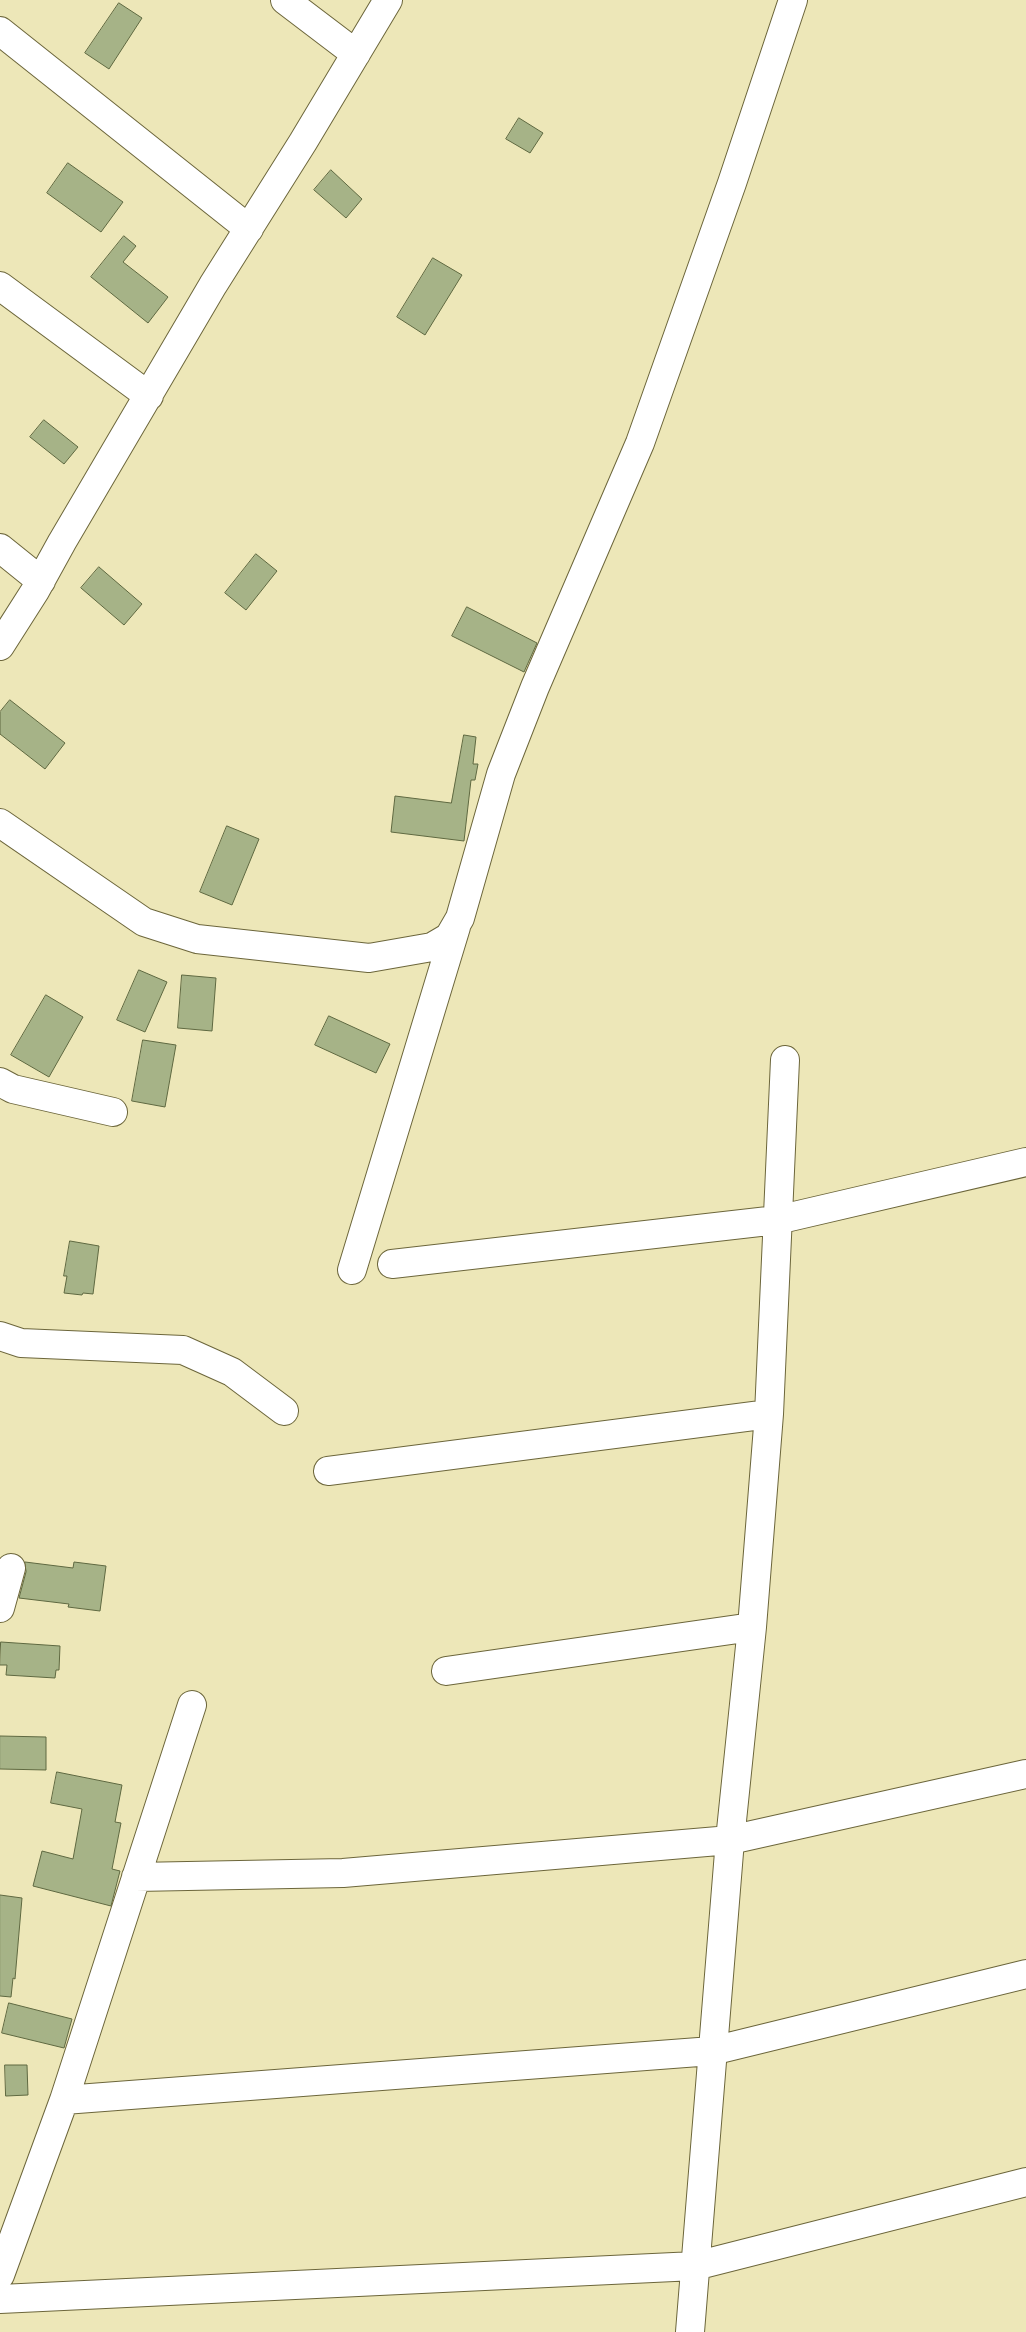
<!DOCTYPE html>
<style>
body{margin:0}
canvas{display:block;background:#ede7b8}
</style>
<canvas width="1026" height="2332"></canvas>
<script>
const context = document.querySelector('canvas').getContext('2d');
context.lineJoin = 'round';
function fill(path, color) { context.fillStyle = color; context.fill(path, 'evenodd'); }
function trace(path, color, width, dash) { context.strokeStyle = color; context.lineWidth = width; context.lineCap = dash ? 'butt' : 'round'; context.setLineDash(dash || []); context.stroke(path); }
const building = new Path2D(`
 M 119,3 L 142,18 L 109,69 L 85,53 Z
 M 519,118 L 543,133 L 530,153 L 506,139 Z
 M 68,163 L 123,202 L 101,232 L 47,193 Z
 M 331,170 L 362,199 L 346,218 L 314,190 Z
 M 124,236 L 136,246 L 123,262 L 168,297 L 148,323 L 91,277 Z
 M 433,258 L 462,275 L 425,335 L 397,317 Z
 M 44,420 L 78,447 L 64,464 L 30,437 Z
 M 256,554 L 277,571 L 246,610 L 225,593 Z
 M 99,567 L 142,604 L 124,625 L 81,588 Z
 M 467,607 L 537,643 L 524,672 L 452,636 Z
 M 10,700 L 65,743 L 45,769 L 0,734 L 0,712 Z
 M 464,735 L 476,737 L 473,764 L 478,764 L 475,780 L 471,780 L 464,841 L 391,832 L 395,796 L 451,803 Z
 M 227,826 L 259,839 L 232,905 L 200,892 Z
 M 139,970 L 167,982 L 145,1032 L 117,1020 Z
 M 182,975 L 216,978 L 212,1031 L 178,1028 Z
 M 46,995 L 83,1017 L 49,1077 L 11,1055 Z
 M 329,1016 L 390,1044 L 376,1073 L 315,1045 Z
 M 143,1040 L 176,1045 L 165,1107 L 132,1101 Z
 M 70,1241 L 99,1246 L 93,1294 L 83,1293 L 82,1295 L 64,1293 L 67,1276 L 64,1276 Z
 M 25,1562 L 73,1568 L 74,1562 L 106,1566 L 100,1611 L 68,1607 L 69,1604 L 19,1598 L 26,1572 Z
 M 1,1642 L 60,1646 L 59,1670 L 56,1670 L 55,1678 L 6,1675 L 7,1665 L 0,1665 Z
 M 0,1736 L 46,1737 L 46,1770 L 0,1769 Z
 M 57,1772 L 122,1785 L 115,1822 L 121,1823 L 112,1869 L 120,1871 L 111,1906 L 33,1886 L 42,1851 L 73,1859 L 82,1809 L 51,1803 Z
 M 0,1895 L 22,1898 L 15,1979 L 13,1978 L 11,1997 L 0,1996 Z
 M 9,2003 L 72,2019 L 64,2048 L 2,2033 Z
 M 5,2065 L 27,2065 L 28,2095 L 6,2096 Z`);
const minor = new Path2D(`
 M 285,0 L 356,54
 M 0,31 L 249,229
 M 0,286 L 149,396
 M 0,548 L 41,581
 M 0,646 L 35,591 L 62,542 L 213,285 L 303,142 L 388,0
 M 0,823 L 144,922 L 197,939 L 369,958 L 432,947 L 449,937 L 460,918 L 501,774 L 535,687 L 640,443 L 732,183 L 793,0
 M 0,1082 L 13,1089 L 113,1112
 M 392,1264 L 777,1220 L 1026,1162
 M 352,1270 L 456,927
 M 0,1336 L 21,1343 L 183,1350 L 232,1372 L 284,1411
 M 328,1471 L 769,1414
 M 0,1608 L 11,1568
 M 446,1671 L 752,1627
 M 136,1877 L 343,1873 L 730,1840 L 1026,1774
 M 64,2100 L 712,2051 L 1026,1974
 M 0,2275 L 64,2100 L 192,1705
 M 0,2299 L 695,2266 L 1026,2182
 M 690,2332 L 730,1840 L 752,1627 L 769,1414 L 785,1060`);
fill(building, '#a6b387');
trace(building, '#5f6941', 1);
trace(minor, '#6c663b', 30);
trace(minor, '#fff', 28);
</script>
